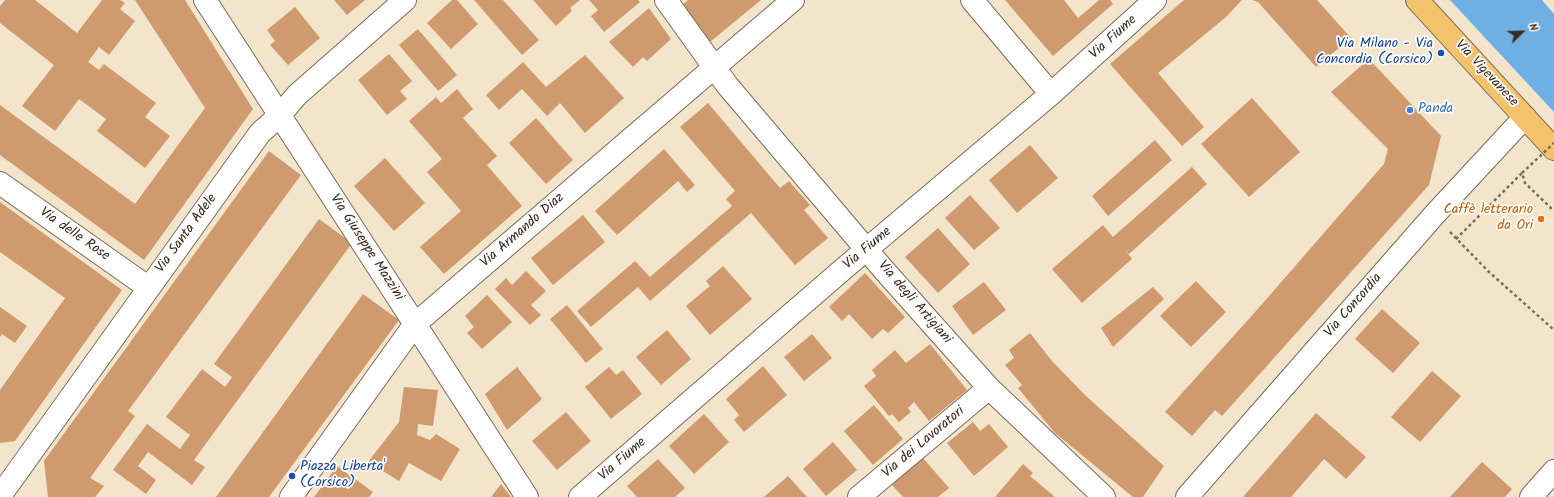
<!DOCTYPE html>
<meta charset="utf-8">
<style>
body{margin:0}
#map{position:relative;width:1554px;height:497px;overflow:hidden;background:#f2e5cb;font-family:Kalam,sans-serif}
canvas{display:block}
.north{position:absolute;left:1502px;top:12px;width:40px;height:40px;-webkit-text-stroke:3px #fff;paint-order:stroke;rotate:67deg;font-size:11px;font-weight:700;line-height:16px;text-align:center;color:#3b2a1e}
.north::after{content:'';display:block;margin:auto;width:14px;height:18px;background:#3b2a1e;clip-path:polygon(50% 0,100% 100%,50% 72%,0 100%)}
</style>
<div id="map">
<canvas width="1554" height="497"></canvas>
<div class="north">N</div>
</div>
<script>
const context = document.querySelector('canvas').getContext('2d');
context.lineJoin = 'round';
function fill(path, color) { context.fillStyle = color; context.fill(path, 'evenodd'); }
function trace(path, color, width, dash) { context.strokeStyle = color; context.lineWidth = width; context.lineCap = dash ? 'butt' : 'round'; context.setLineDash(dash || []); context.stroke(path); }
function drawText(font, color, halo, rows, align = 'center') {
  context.font = font + ' Kalam,sans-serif'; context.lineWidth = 3.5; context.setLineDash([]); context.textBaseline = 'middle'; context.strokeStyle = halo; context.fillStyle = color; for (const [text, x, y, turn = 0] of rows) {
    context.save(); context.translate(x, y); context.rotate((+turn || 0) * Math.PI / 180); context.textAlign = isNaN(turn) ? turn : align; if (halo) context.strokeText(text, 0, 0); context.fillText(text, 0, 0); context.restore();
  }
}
const water = new Path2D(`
 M 1450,0 L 1542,0 L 1554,14 L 1554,112 Z`);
const building = new Path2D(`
 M 5,0 L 35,0 L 77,33 L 102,0 L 120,0 L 125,3 L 120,9 L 135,21 L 109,55 L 99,47 L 88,62 L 99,70 L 104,64 L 156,103 L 145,117 L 170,136 L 145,168 L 97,131 L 106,119 L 79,99 L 55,131 L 22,106 L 54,65 L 0,23 L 0,6 Z
 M 135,0 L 185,0 L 253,109 L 144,260 L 0,155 L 0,105 L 135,204 L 205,108 Z
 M 334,0 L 365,0 L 347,15 Z
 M 452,0 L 457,0 L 478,24 L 451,49 L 427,23 Z
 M 474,0 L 503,0 L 539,40 L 522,55 Z
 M 533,0 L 580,0 L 570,8 L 572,11 L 556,26 Z
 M 589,0 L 638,0 L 640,2 L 604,32 L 591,16 L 598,10 Z
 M 688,0 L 761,0 L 710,42 L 682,5 Z
 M 1005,0 L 1064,0 L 1078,18 L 1099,0 L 1110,0 L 1113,4 L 1053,56 Z
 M 1184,0 L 1242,0 L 1226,17 L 1158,73 L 1204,127 L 1182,146 L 1110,64 Z
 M 1252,0 L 1317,0 L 1351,38 L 1316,67 L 1258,2 Z
 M 295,7 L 320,38 L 288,65 L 270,45 L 275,41 L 267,30 Z
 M 649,8 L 671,39 L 647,61 L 643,57 L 633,67 L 609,42 Z
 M 418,29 L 457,75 L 438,91 L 399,45 Z
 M 389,54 L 412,81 L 400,91 L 407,99 L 387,115 L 358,80 Z
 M 585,55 L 624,98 L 585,133 L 560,103 L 547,116 L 522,89 L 499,110 L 486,95 L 523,62 L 546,87 Z
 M 1369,59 L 1441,136 L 1429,185 L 1222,416 L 1215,410 L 1192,436 L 1165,412 L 1256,311 L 1384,164 L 1388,149 L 1331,92 Z
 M 457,89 L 473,109 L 463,118 L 497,156 L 487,165 L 522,206 L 444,274 L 420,247 L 461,211 L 427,172 L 442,159 L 409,121 L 436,97 L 441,103 Z
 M 1252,98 L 1300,152 L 1249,197 L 1201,144 Z
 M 708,103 L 780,188 L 789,181 L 810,205 L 804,210 L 828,238 L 795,265 L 751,213 L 650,301 L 638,287 L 591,327 L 577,311 L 635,261 L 650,277 L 732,206 L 726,199 L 735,191 L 680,127 Z
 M 536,118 L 573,160 L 546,184 L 509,143 Z
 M 1155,140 L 1172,160 L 1108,216 L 1092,196 Z
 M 1030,145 L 1058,178 L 1017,213 L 989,180 Z
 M 664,149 L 695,185 L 687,192 L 678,181 L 617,235 L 595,211 Z
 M 269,151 L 301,175 L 128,411 L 135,416 L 90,478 L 104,486 L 95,497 L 48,497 L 44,461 Z
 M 385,158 L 425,203 L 394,231 L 354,186 Z
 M 1192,167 L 1207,184 L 1129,254 L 1125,250 L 1132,259 L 1082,303 L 1052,269 L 1103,225 L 1113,237 Z
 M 970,195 L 1000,228 L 974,250 L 945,218 Z
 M 0,202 L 122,290 L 15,441 L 0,443 L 0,390 L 65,298 L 0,252 Z
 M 583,215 L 605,242 L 553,285 L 531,258 Z
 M 319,219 L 352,243 L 194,460 L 205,467 L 192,485 L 148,452 L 138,466 L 156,480 L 146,494 L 113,470 L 147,424 L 180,449 L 190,435 L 166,417 L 202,369 L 225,387 L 232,377 L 214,364 Z
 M 938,228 L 970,264 L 938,293 L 905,257 Z
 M 723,266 L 752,299 L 710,335 L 686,306 L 710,286 L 706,281 Z
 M 526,271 L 546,291 L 531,305 L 541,315 L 530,325 L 495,289 L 506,278 L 512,285 Z
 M 865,273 L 905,317 L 888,333 L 883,329 L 872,339 L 849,314 L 842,321 L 829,307 Z
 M 1196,281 L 1226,312 L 1191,347 L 1160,316 Z
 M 984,282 L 1006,310 L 973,335 L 952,306 Z
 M 1153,287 L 1164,299 L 1113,347 L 1101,328 Z
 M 363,294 L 399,320 L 269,497 L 216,497 Z
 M 487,295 L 512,322 L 482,349 L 467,333 L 474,327 L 465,316 Z
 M 567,305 L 603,349 L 586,363 L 550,319 Z
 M 0,307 L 27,326 L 15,343 L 2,334 L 0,337 Z
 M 1382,309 L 1420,343 L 1393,373 L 1355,339 Z
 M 667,330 L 691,359 L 661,385 L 636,357 Z
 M 1030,333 L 1052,361 L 1086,396 L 1164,466 L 1143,497 L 1133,497 L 1055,433 L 1018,388 L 1022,385 L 1005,365 L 1014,358 L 1009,350 Z
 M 812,334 L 832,358 L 804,381 L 784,357 Z
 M 930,344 L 967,390 L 929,421 L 914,402 L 908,408 L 911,412 L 899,422 L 892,414 L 889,416 L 864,386 L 876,376 L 872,370 L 895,350 L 906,363 Z
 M 763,366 L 787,395 L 744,432 L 734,420 L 739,415 L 726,399 Z
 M 517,367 L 542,399 L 507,430 L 485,394 Z
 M 609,367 L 616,375 L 623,370 L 642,394 L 611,419 L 585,387 Z
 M 1432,371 L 1461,396 L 1420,442 L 1391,417 Z
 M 404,387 L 438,390 L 433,426 L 418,424 L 417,435 L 430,440 L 436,434 L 460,449 L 441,481 L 409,463 L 399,481 L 368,462 L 399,422 Z
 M 874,405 L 903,439 L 873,465 L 844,431 Z
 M 566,412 L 591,441 L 557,470 L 532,441 Z
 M 1316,413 L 1366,457 L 1346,479 L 1324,459 L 1291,497 L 1243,497 Z
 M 704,414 L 729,442 L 694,474 L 669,446 Z
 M 973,422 L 980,431 L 989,424 L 1008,447 L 974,476 L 947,443 Z
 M 833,442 L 857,470 L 826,496 L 803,469 Z
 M 923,458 L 949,488 L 938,497 L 903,497 L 892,485 Z
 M 658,459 L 685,488 L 675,497 L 637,497 L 627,486 Z
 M 1482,462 L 1512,489 L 1505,497 L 1450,497 Z
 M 1023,464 L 1033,473 L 1030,476 L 1055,497 L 995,497 Z
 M 337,466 L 373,492 L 369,497 L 314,497 Z
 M 788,476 L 807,497 L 764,497 Z
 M 501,484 L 511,497 L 491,497 Z`);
const path = new Path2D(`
 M 1450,232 L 1488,271 L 1554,330
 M 1456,239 L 1522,173 L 1525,183 L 1554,211`);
const minor = new Path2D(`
 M 205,0 L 527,497
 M 666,0 L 727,85 L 883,269 L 989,388 L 1104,497
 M 972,0 L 1051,94
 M 0,183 L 149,288
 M 0,496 L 260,133 L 280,115 L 297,95 L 405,0
 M 291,497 L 415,324 L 793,0
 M 580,497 L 848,265 L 1051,94 L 1155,0
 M 859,497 L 989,388
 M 1187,497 L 1435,214 L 1525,117
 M 1531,497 L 1554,471`);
const major = new Path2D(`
 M 1417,0 L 1554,149`);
const pathBridge = new Path2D(`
 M 1522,173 L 1554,143`);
const markers = [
 [1441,53,4,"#1a4fb4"],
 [1410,110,4,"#3f7fe0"],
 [1541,219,4,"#e8710a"],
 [292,476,4,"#1a4fb4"]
];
const streetNames = [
 ["Via Fiume",1114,38,-42],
 ["Via Vigevanese",1486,74,47],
 ["Via Armando Diaz",523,231,-41],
 ["Via Santa Adele",187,234,-54],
 ["Via delle Rose",74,235,35],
 ["Via Giuseppe Mazzini",366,248,57],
 ["Via Fiume",868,249,-40],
 ["Via degli Artigiani",914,303,49],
 ["Via Concordia",1354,306,-49],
 ["Via dei Lavoratori",924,443,-40],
 ["Via Fiume",623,460,-41]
];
const transitNames = [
 ["Via Milano - Via",1433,45],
 ["Concordia (Corsico)",1433,61],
 ["Piazza Liberta'",300,468,"left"],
 ["(Corsico)",300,484,"left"]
];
const shopNames = [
 ["Panda",1418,110]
];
const foodNames = [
 ["Caffè letterario",1533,211],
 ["da Ori",1533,227]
];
fill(water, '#6eb0e3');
fill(building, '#cf9a6d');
trace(minor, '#7b6b5b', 24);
trace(major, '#7b6b5b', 24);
trace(path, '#7b6b5b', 2.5, [3, 3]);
trace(minor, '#fff', 22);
trace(major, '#f2c36a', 22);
trace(pathBridge, '#7b6b5b', 2.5, [3, 3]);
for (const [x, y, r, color] of markers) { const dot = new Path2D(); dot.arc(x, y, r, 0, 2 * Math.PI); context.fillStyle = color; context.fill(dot); trace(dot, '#fff', 1.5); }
drawText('14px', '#3b2a1e', '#fff', streetNames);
drawText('14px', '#164399', '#fff', transitNames, 'right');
drawText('14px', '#366cbe', '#fff', shopNames, 'left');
drawText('14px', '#c56008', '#fff', foodNames, 'right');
</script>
